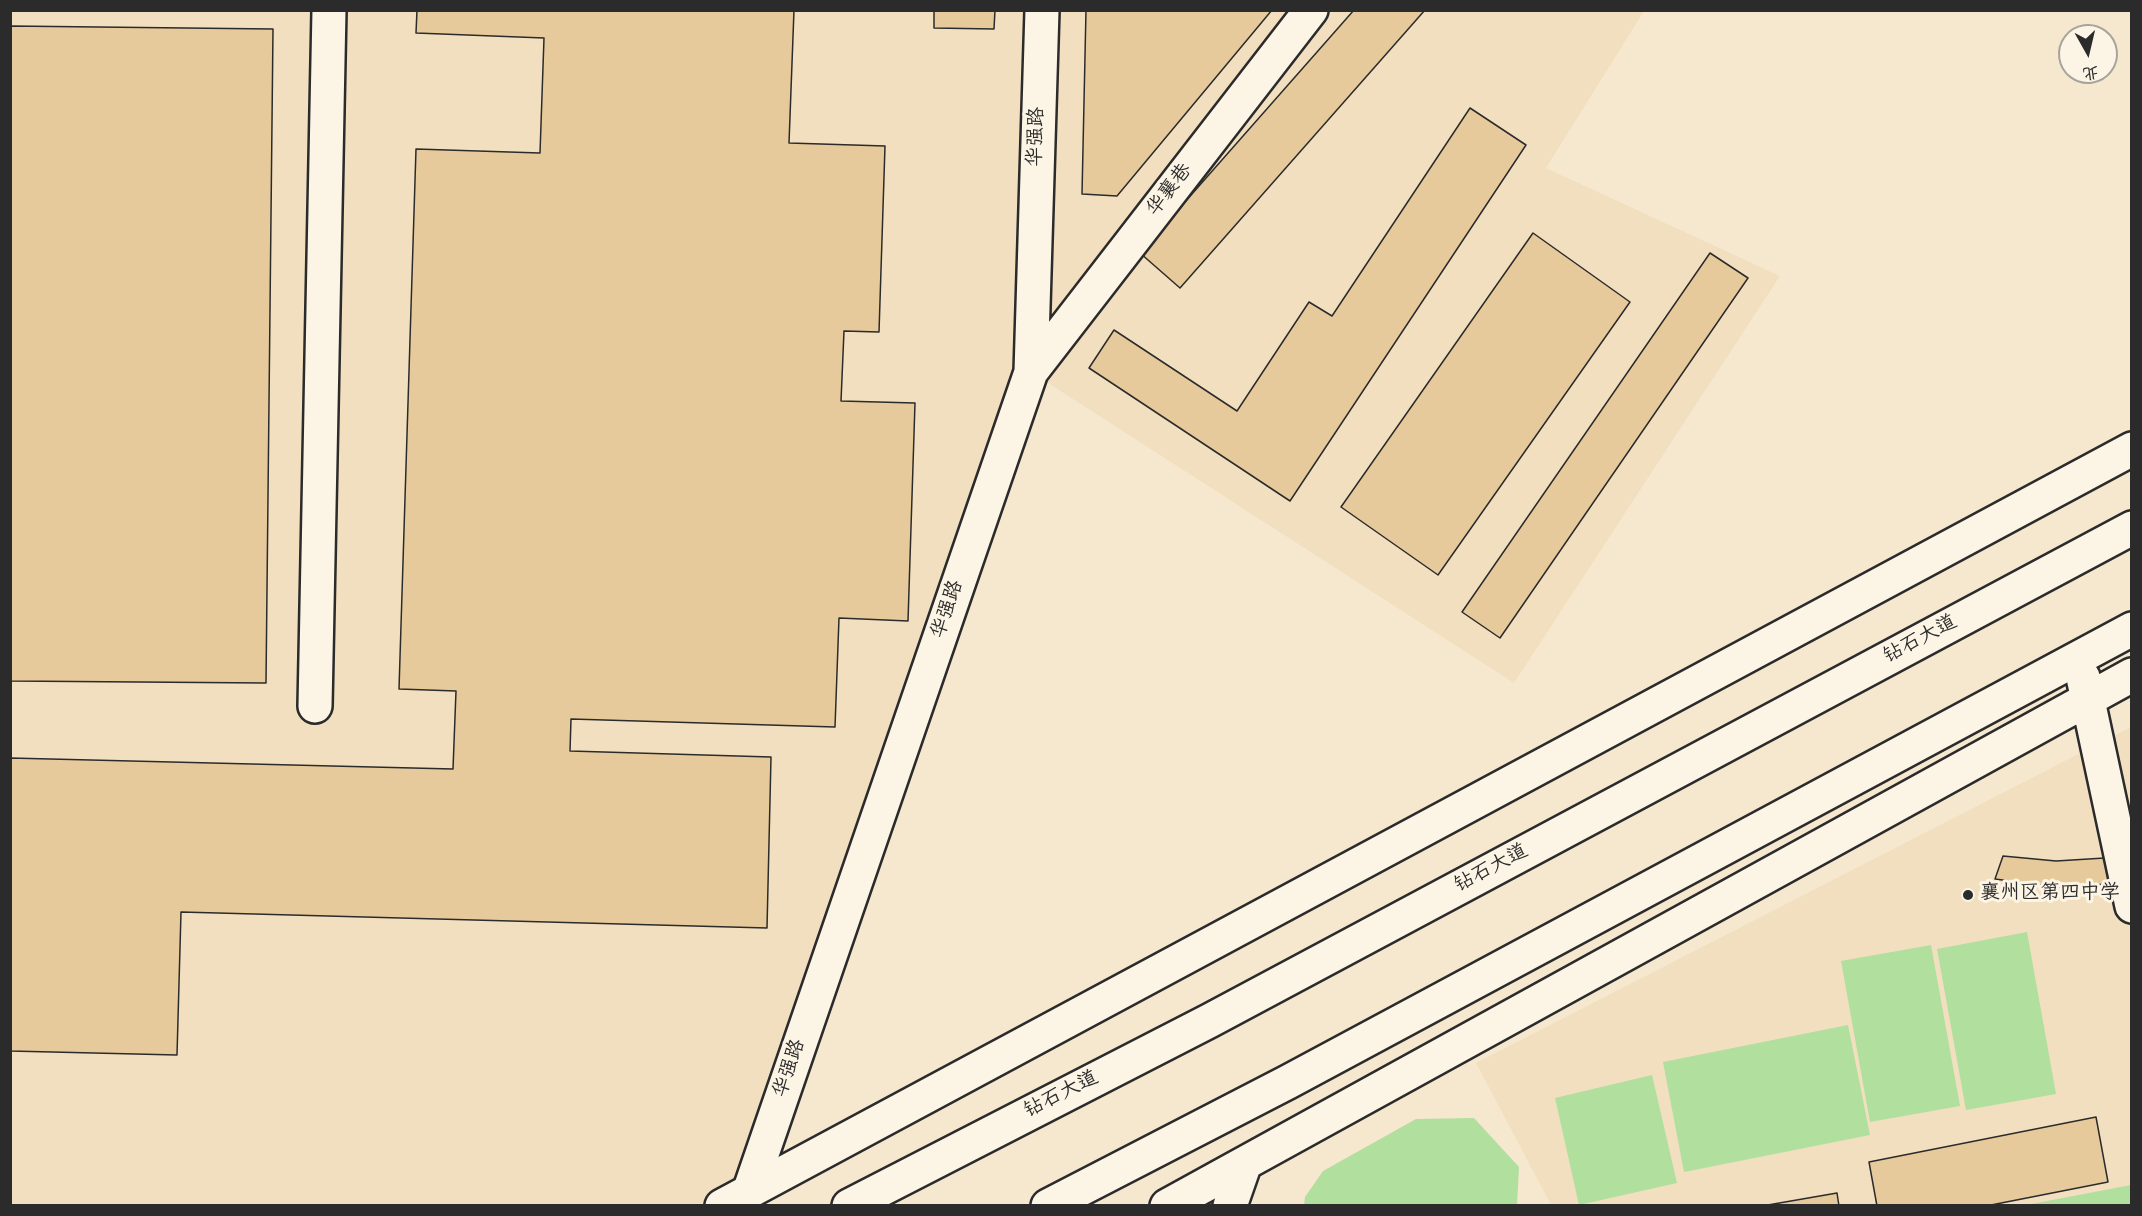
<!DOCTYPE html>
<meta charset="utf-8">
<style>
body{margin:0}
#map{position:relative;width:2142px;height:1216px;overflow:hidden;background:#f6e8cf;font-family:"Gochi Hand","LXGW WenKai TC",sans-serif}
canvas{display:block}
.frame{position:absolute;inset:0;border:12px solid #2b2b2b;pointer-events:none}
.north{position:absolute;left:2058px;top:24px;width:60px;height:60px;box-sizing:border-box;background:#fcf5e5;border:2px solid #a8a49b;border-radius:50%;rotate:172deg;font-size:16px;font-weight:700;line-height:24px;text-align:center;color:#2b2b2b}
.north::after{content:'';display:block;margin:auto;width:21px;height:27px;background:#2b2b2b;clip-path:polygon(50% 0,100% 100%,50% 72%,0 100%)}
</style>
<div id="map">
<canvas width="2142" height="1216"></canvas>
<div class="frame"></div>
<div class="north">北</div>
</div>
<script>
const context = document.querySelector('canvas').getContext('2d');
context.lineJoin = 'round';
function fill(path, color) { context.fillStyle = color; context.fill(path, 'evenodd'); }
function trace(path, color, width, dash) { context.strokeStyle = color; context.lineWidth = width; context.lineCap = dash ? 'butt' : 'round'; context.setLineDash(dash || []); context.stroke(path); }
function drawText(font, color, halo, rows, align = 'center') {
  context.font = font + ' "Gochi Hand","LXGW WenKai TC",sans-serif'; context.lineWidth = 6; context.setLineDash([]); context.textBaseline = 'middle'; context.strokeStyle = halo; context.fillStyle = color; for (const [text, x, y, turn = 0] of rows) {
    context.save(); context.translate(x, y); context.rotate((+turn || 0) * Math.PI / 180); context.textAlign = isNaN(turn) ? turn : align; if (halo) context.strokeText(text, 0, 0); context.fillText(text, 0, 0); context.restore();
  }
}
const built = new Path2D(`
 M 10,11 L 1644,11 L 1546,168 L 1780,276 L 1514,683 L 1031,372 L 750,1189 L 722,1205 L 11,1205 Z
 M 2131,727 L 2131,1205 L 1551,1205 L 1476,1063 Z`);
const green = new Path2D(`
 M 2027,932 L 2056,1094 L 1966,1110 L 1937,949 Z
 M 1931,945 L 1960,1106 L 1870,1122 L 1841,961 Z
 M 1848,1025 L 1870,1135 L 1684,1172 L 1663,1062 Z
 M 1652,1075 L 1677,1183 L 1579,1205 L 1555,1098 Z
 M 1474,1118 L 1519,1167 L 1517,1205 L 1304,1205 L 1305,1197 L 1323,1171 L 1416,1119 Z
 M 2131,1185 L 2131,1205 L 2026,1205 Z`);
const building = new Path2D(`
 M 417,10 L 794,10 L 789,143 L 885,146 L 879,332 L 844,331 L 841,401 L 915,403 L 908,621 L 839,618 L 835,727 L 571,719 L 570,751 L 771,757 L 767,928 L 181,912 L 177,1055 L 10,1051 L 10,758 L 453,769 L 456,691 L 399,689 L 416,149 L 540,153 L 544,38 L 416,33 Z
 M 934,10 L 995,10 L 994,29 L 934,28 Z
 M 1086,10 L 1272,10 L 1117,196 L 1082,194 Z
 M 1354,10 L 1425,10 L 1180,288 L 1140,253 Z
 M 10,26 L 273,29 L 266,683 L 10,681 Z
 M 1470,108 L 1526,145 L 1290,501 L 1089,368 L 1114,330 L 1237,411 L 1309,302 L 1332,316 Z
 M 1533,233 L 1630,302 L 1438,575 L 1341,507 Z
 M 1710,253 L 1748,278 L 1500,638 L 1462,612 Z
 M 2003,856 L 2056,861 L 2121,857 L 2127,883 L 2056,887 L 1995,879 Z
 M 2096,1117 L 2108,1182 L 1986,1206 L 1877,1206 L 1869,1162 Z
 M 1837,1193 L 1839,1206 L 1762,1206 Z`);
const minor = new Path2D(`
 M 1031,372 L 1311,10
 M 2083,677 L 2132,906
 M 315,706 L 329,10
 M 750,1189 L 1031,372 L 1042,10
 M 722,1206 L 2132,449
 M 1167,1206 L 2132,675
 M 1230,1206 L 1245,1163`);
const highway = new Path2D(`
 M 849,1206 L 1209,1021 L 2132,528
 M 1048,1206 L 1288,1082 L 2132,629`);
const markers = [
 [1968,895,6,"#2b2b2b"]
];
const streetNames = [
 ["华强路",1038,137,-88],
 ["华襄巷",1171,191,-52],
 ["华强路",949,610,-71],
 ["钻石大道",1921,641,-28],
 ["钻石大道",1492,870,-28],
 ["华强路",791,1069,-71],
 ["钻石大道",1062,1096,-27]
];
const poiNames = [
 ["襄州区第四中学",1980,895]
];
fill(built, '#f2dfbf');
fill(green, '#b0df9e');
fill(building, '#e7ca9b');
trace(building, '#2b2b2b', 1.5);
trace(minor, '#2b2b2b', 38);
trace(highway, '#2b2b2b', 38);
trace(minor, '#fcf5e5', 33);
trace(highway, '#fcf5e5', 33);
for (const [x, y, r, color] of markers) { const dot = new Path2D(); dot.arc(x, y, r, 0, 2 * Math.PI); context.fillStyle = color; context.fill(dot); trace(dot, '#fcf5e5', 2); }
drawText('20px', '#2b2b2b', '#fcf5e5', streetNames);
drawText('20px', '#2b2b2b', '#fcf5e5', poiNames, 'left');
</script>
